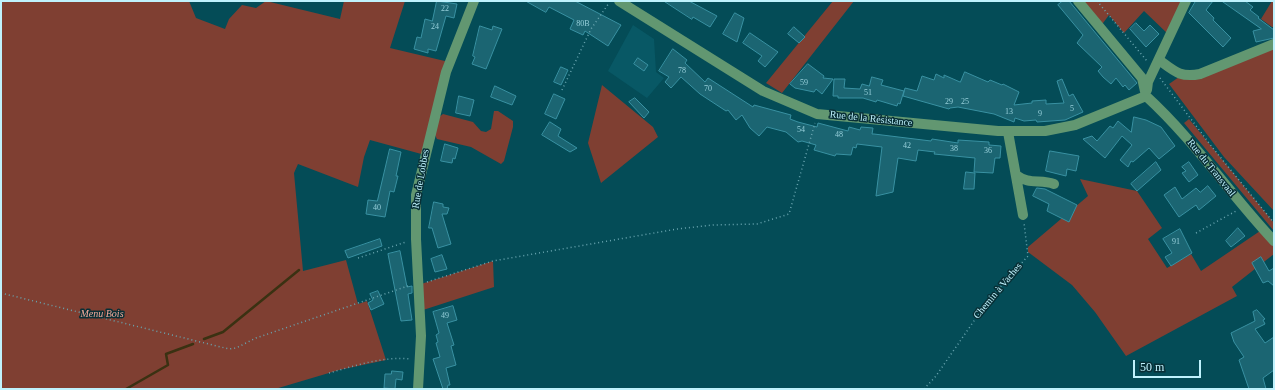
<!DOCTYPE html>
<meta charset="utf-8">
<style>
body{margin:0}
#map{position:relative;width:1275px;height:390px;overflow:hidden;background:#044c57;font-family:"Times New Roman",serif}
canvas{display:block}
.frame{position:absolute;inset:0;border:2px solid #bff2fd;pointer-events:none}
.scale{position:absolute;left:1133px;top:360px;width:68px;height:18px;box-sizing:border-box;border:2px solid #bff2fd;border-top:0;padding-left:5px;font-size:12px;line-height:14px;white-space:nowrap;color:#bff2fd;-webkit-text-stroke:3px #082f36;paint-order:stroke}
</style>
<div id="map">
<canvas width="1275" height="390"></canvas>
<div class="frame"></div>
<div class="scale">50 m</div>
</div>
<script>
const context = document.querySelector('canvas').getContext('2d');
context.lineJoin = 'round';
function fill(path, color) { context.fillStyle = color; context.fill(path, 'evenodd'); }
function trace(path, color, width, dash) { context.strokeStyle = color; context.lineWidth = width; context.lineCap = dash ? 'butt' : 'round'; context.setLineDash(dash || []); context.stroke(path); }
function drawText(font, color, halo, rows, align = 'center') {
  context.font = font + ' "Times New Roman",serif'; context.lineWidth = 3; context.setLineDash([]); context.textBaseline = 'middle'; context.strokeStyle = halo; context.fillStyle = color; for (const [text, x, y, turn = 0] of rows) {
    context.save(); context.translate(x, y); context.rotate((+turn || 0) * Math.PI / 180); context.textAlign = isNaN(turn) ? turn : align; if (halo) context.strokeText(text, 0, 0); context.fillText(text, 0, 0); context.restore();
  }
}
const built = new Path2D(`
 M 633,25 L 654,39 L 656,72 L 664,78 L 647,98 L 608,71 Z`);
const green = new Path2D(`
 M 1,1 L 189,1 L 196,18 L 225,29 L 229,19 L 242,5 L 256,8 L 266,1 L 340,19 L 344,1 L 405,1 L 390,48 L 449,62 L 425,155 L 370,140 L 364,157 L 358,187 L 298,164 L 294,173 L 303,271 L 346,260 L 358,304 L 367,301 L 386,360 L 339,370 L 275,389 L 1,389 Z
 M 833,1 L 854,1 L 782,93 L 766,83 Z
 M 1078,1 L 1186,1 L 1169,35 L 1144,11 L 1124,33 L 1109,15 L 1100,27 Z
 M 1272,1 L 1274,1 L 1274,27 L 1272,27 L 1261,19 Z
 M 1274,48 L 1274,211 L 1224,157 L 1169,84 L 1179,77 Z
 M 602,85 L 653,127 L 658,137 L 601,183 L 588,143 Z
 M 494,111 L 498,111 L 513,121 L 513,127 L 504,161 L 501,164 L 471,147 L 437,139 L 435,135 L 438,118 L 443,114 L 473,122 L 481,131 L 486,132 L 491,129 Z
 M 1189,119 L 1274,223 L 1274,231 L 1184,123 Z
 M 1080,179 L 1137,191 L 1162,228 L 1148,239 L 1167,268 L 1191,254 L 1201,271 L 1263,229 L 1274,241 L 1274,254 L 1232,287 L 1237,296 L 1126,356 L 1095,312 L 1072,285 L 1028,252 L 1028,247 L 1088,196 Z
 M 493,261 L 494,287 L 420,311 L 418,285 Z`);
const stream = new Path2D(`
 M 204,339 L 223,332 L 299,270
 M 126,389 L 168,365 L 166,354 L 193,344`);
const building = new Path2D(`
 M 437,1 L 457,4 L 454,18 L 446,16 L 436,51 L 428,49 L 428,53 L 414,49 L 417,37 L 421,38 L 425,19 L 432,21 Z
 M 526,1 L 575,1 L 621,25 L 608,46 L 585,31 L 583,35 L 570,29 L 574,20 L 549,7 L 546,12 Z
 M 664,1 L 689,1 L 717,16 L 710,27 L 693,17 L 692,19 Z
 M 1063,1 L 1069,1 L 1074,7 L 1137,83 L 1129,90 L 1125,85 L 1123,87 L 1116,78 L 1111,84 L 1103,77 L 1098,71 L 1102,67 L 1077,43 L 1083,35 L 1058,5 Z
 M 1196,1 L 1213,1 L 1206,10 L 1214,18 L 1213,20 L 1231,38 L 1223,47 L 1189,13 Z
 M 1222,1 L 1245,1 L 1253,7 L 1250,10 L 1259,17 L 1258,18 L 1274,30 L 1274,38 L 1256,42 L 1253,31 L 1261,29 Z
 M 735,13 L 744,18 L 737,42 L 723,34 Z
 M 1136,23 L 1144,31 L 1150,25 L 1159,34 L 1146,47 L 1130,29 Z
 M 480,26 L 492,30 L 493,26 L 502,29 L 486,69 L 472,64 L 475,57 L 473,56 Z
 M 794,27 L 805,37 L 799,43 L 788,34 Z
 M 750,33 L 778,52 L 765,67 L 758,61 L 762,56 L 743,43 Z
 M 673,49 L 687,60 L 685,63 L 705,82 L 708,78 L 753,107 L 754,105 L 791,115 L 790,119 L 798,122 L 817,127 L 818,123 L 848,131 L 849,127 L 860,130 L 861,127 L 873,128 L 872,134 L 874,134 L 931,141 L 932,139 L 958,143 L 958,140 L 989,142 L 989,145 L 1001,146 L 1000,158 L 995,158 L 993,173 L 974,172 L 975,158 L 934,154 L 935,152 L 918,150 L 916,161 L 898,158 L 893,192 L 876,196 L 882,147 L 857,144 L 856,148 L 853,147 L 851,155 L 836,154 L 835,156 L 814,150 L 816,145 L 802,141 L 798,142 L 786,132 L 767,127 L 759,136 L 750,128 L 742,115 L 736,120 L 728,110 L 726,111 L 700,94 L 681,77 L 671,88 L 665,82 L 669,77 L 659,71 Z
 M 638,58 L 648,65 L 644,71 L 634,64 Z
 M 808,64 L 824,76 L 823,78 L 833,79 L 822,94 L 816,89 L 814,92 L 795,88 L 790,84 Z
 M 561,67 L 568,70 L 561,85 L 554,82 Z
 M 965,72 L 988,82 L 990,80 L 1002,85 L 1003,84 L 1019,92 L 1014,105 L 1032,103 L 1032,101 L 1046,100 L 1046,104 L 1064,103 L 1057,81 L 1062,79 L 1069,96 L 1073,94 L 1083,112 L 1065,120 L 1037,122 L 1036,120 L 1024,121 L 1015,118 L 1014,122 L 994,114 L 958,107 L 950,108 L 949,109 L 903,96 L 905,88 L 917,91 L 922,76 L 934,80 L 936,74 L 944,78 L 944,75 L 960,82 Z
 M 872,77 L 883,80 L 881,85 L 904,91 L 900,104 L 898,103 L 897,106 L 877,100 L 876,102 L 863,98 L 838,98 L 838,96 L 833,96 L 834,79 L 845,79 L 844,88 L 860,89 L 862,84 L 869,86 Z
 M 495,86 L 516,96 L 512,105 L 491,97 Z
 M 554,94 L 565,99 L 556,119 L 545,114 Z
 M 459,96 L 474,100 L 470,116 L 456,113 Z
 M 635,98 L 649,112 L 644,118 L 629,102 Z
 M 1134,117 L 1146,120 L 1161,127 L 1175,146 L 1159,159 L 1149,148 L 1133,162 L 1131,161 L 1128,167 L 1120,160 L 1132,145 L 1122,136 L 1105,158 L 1083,139 L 1092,136 L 1097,141 L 1110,126 L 1113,128 L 1118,121 L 1131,132 Z
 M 550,122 L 561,129 L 558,136 L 577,148 L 570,152 L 542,135 Z
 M 445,144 L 458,148 L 455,159 L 453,158 L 452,163 L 441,161 Z
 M 390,149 L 401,152 L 396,176 L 398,176 L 394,192 L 390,191 L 385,217 L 366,214 L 368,200 L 377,201 Z
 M 1050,151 L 1079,156 L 1076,171 L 1067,169 L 1066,176 L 1046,171 Z
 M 1156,162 L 1161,170 L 1137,191 L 1131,184 Z
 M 1189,162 L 1198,175 L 1189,182 L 1182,173 L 1186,171 L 1182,167 Z
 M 966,172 L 975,173 L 974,189 L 964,189 Z
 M 1208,186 L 1216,196 L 1199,210 L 1196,205 L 1179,217 L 1164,195 L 1175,187 L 1182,199 L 1196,188 L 1200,192 Z
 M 1037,188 L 1045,189 L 1077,205 L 1069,222 L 1047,211 L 1049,204 L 1033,196 Z
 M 434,202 L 443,204 L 443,207 L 449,208 L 447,214 L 442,214 L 451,244 L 438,248 L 432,228 L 429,228 Z
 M 1238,228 L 1245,236 L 1231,247 L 1226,241 Z
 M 1180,229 L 1192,253 L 1171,266 L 1165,257 L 1172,253 L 1163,239 Z
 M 380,239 L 382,246 L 348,258 L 345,251 Z
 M 400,251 L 407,287 L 412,286 L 412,293 L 408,294 L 412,320 L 401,321 L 388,254 Z
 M 442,255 L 447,269 L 435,272 L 431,259 Z
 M 1261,257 L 1269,271 L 1274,268 L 1274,286 L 1268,281 L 1263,283 L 1252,263 Z
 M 378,291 L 384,304 L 371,310 L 368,303 L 373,300 L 370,294 Z
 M 453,306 L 457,320 L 447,323 L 454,345 L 451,346 L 456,365 L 446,368 L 450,385 L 448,385 L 447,389 L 443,389 L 433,359 L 440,357 L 436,343 L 438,342 L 436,335 L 439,333 L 433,312 Z
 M 1257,310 L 1265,319 L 1263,320 L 1265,324 L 1255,329 L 1265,343 L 1274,337 L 1274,370 L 1263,378 L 1266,389 L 1249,389 L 1239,360 L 1244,357 L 1234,342 L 1231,333 L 1255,321 L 1253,312 Z
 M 392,371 L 403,372 L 402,380 L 396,379 L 395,389 L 384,388 L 385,374 L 391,374 Z`);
const path = new Path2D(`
 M 1097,1 L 1147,61
 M 1160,78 L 1212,147 L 1274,223
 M 562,90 L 591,29 L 609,3
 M 1196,233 L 1236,211
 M 358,258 L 406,242
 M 427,282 L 493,261 L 677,229 L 713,225 L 757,224 L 789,214 L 815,123
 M 1,293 L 229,349 L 236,348 L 256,338 L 408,286
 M 329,373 C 354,366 384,356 411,359
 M 924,389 L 936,376 L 987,302 L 1028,256 L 1024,223`);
const minor = new Path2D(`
 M 619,1 L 763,91 L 817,114 L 998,131 L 1045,131 L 1075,125 L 1146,96
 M 1078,1 L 1142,78 L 1146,96
 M 1159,60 C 1174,71 1180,78 1200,74 L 1274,44
 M 1147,90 L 1148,82 L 1186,1
 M 1146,96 C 1194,140 1230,194 1274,241
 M 1008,132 L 1023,215
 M 1016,175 C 1029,185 1040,179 1054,184
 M 418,389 L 421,336 L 416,239 L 416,195 L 446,72 L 474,1`);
const numberNames = [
 ["22",445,9],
 ["80B",583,24],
 ["24",435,27],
 ["78",682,71],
 ["59",804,83],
 ["70",708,89],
 ["51",868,93],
 ["29",949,102],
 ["25",965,102],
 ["5",1072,109],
 ["13",1009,112],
 ["9",1040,114],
 ["54",801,130],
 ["48",839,135],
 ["42",907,146],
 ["38",954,149],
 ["36",988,151],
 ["40",377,208],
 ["91",1176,242],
 ["49",445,316]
];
const streetNames = [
 ["Rue de la Résistance",871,119,6],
 ["Rue du Transvaal",1211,168,51],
 ["Rue de Lobbes",421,179,-80],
 ["Chemin à Vaches",998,291,-50]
];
const parkNames = [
 ["Menu Bois",102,314]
];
fill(built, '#085865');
fill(green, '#7f3f32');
trace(stream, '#3a3112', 2.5);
fill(building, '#1b6572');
trace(building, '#3991a2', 1);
trace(path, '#69a5b0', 1.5, [1, 3]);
trace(minor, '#629771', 10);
drawText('8px', '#96cfda', null, numberNames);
drawText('10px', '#bff2fd', '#082f36', streetNames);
drawText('italic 10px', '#f4aa9a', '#082f36', parkNames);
</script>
